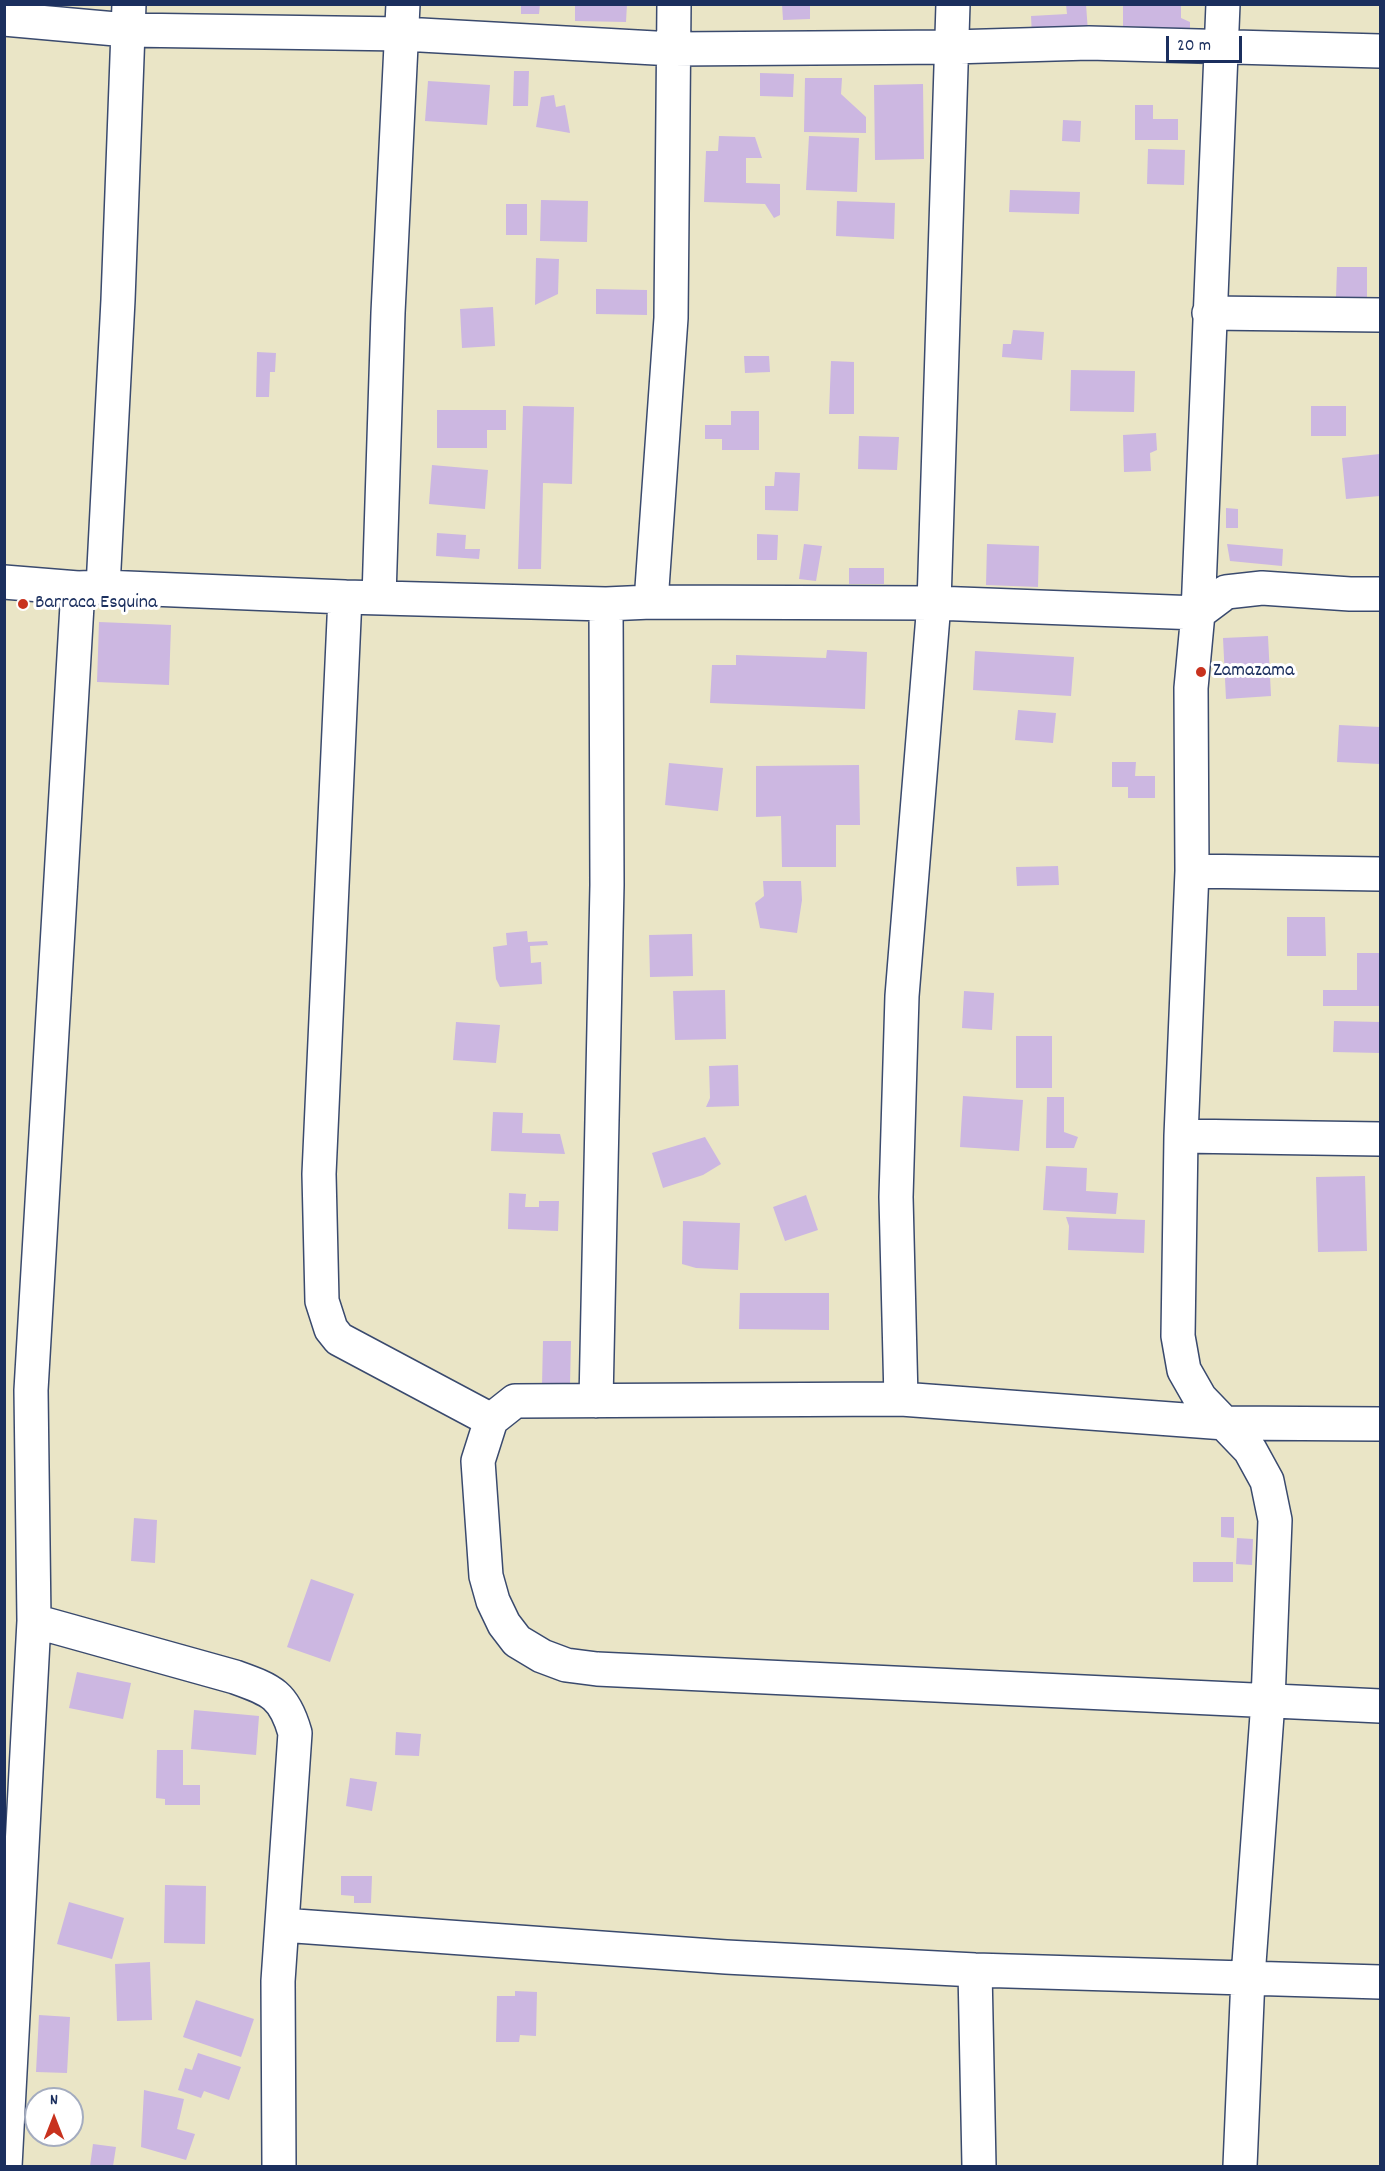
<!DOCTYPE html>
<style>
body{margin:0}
#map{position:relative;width:1385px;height:2171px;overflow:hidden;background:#eae5c6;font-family:Dekko,sans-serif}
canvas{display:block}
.frame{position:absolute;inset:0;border:6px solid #1b2f5e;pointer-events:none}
.north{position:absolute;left:24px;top:2087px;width:60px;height:60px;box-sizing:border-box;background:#fff;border:2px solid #a4acbf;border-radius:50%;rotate:0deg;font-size:16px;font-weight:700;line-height:24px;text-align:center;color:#1b2f5e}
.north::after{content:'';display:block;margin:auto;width:21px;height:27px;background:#c8321e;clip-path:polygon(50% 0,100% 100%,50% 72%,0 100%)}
.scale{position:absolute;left:1166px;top:36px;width:76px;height:27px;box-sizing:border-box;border:3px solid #1b2f5e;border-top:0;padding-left:8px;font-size:18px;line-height:21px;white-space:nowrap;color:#1b2f5e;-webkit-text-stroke:4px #fff;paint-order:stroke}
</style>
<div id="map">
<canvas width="1385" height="2171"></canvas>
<div class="frame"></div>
<div class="north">N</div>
<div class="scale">20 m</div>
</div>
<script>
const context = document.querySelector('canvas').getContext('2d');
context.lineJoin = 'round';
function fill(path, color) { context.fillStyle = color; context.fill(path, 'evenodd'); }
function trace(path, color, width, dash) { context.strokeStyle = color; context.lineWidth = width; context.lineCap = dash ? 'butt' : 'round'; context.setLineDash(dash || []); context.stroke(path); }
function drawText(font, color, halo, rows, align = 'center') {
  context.font = font + ' Dekko,sans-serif'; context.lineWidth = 6; context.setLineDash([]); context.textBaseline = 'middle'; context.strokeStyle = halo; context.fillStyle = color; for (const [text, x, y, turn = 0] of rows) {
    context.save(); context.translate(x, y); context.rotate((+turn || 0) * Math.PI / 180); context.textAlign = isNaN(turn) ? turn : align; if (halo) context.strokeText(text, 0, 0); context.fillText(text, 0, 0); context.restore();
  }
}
const building = new Path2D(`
 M 521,4 L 540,4 L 539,14 L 521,14 Z
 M 575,4 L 627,4 L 626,22 L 575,21 Z
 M 782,4 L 810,4 L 810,19 L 783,20 Z
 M 1066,4 L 1086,4 L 1088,32 L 1032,37 L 1031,16 L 1067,14 Z
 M 1123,4 L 1181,4 L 1181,18 L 1190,22 L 1190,40 L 1151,40 L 1145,27 L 1123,26 Z
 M 514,71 L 529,71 L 528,106 L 513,106 Z
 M 760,73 L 794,74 L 793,97 L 760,96 Z
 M 805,78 L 842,78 L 841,94 L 866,117 L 866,133 L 804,132 Z
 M 428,81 L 490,85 L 487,125 L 425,121 Z
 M 923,84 L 924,159 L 875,160 L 874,85 Z
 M 554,95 L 556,107 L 565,105 L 570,133 L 536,127 L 541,97 Z
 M 1135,105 L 1153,105 L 1153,119 L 1178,119 L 1178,140 L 1135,140 Z
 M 1063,120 L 1081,121 L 1080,142 L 1062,141 Z
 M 719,136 L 755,137 L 762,158 L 746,158 L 746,183 L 780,184 L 780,215 L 774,218 L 765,204 L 704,202 L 706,151 L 718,151 Z
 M 809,136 L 859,138 L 857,192 L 806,190 Z
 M 1148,149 L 1185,150 L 1184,185 L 1147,184 Z
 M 1010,190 L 1080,192 L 1079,214 L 1009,212 Z
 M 541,200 L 588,201 L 587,242 L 540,241 Z
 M 837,201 L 895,203 L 894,239 L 836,236 Z
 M 506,204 L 527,204 L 527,235 L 506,235 Z
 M 536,258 L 559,259 L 558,294 L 535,305 Z
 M 1337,267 L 1367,267 L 1367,297 L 1336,297 Z
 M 596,289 L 647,290 L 647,315 L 596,314 Z
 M 493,307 L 495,346 L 462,348 L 460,309 Z
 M 1013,330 L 1044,332 L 1042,360 L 1002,357 L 1003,344 L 1011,344 Z
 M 257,352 L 276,353 L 275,372 L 270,372 L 269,397 L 256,397 Z
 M 744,356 L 769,356 L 770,372 L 745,373 Z
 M 831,361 L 854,362 L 854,414 L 829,414 Z
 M 1071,370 L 1135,371 L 1134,412 L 1070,411 Z
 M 523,406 L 574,407 L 572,484 L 543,483 L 541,569 L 518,569 Z
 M 1311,406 L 1346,406 L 1346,436 L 1311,436 Z
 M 437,410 L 506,410 L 506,430 L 487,430 L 487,448 L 437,448 Z
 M 731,411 L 759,411 L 759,450 L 722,450 L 722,439 L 705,439 L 705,425 L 731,425 Z
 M 1156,433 L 1157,450 L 1150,453 L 1151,471 L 1124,472 L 1123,435 Z
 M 859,436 L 899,437 L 897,470 L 858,469 Z
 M 1380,454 L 1380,496 L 1346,499 L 1342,458 Z
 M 432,465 L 488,470 L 485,509 L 429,504 Z
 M 775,472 L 800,473 L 798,511 L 765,510 L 765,486 L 774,486 Z
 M 1226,508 L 1238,509 L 1238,528 L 1226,528 Z
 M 437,533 L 466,535 L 465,549 L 480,549 L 479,559 L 436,556 Z
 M 757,534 L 778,535 L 777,560 L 757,560 Z
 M 804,544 L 822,546 L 816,581 L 799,579 Z
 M 987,544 L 1039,546 L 1038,587 L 986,585 Z
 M 1227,544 L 1283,549 L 1282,566 L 1230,561 Z
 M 849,568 L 884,568 L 884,584 L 849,584 Z
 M 99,622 L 171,625 L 169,685 L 97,682 Z
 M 1268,636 L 1271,696 L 1226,699 L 1223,638 Z
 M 827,650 L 867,652 L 865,709 L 710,703 L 712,665 L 736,665 L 736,655 L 826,658 Z
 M 975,651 L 1074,657 L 1071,696 L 973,690 Z
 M 1018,710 L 1056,713 L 1053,743 L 1015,740 Z
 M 1339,725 L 1380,727 L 1380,764 L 1337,762 Z
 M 1112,762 L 1136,762 L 1135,776 L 1155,776 L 1155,798 L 1128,798 L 1128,787 L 1112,787 Z
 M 669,763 L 723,768 L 718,811 L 665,805 Z
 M 859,765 L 860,825 L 836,825 L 836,867 L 782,867 L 781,816 L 756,817 L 756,766 Z
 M 1058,866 L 1059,885 L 1017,886 L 1016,867 Z
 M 763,881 L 801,881 L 802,900 L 797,933 L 760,928 L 755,903 L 764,896 Z
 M 1287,917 L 1325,917 L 1326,956 L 1287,956 Z
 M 527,931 L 528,942 L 547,941 L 548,945 L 530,946 L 531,963 L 541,962 L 542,984 L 500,987 L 496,979 L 493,947 L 507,945 L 506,933 Z
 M 692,934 L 693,976 L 650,977 L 649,935 Z
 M 1357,953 L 1380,953 L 1380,1006 L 1323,1006 L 1323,990 L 1357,990 Z
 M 725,990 L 726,1039 L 675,1040 L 673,991 Z
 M 964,991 L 994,993 L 992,1030 L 962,1028 Z
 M 1334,1021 L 1380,1022 L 1380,1053 L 1333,1052 Z
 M 456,1022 L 500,1025 L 496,1063 L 453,1060 Z
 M 1016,1036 L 1052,1036 L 1052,1088 L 1016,1088 Z
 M 738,1065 L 739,1106 L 706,1107 L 710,1098 L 709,1066 Z
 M 963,1096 L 1023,1100 L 1019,1151 L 960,1147 Z
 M 1047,1097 L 1064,1097 L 1064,1132 L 1078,1137 L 1074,1148 L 1046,1148 Z
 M 493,1112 L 523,1113 L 522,1133 L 560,1134 L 565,1154 L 491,1151 Z
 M 705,1137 L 721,1164 L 703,1175 L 663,1188 L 652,1153 Z
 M 1046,1166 L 1087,1168 L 1086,1191 L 1118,1193 L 1116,1214 L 1043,1210 Z
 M 1365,1176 L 1367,1251 L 1318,1252 L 1316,1177 Z
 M 509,1193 L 526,1194 L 525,1207 L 539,1207 L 539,1201 L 559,1201 L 558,1231 L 508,1229 Z
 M 806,1195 L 818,1230 L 785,1241 L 773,1207 Z
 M 1066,1217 L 1145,1220 L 1144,1253 L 1068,1250 L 1069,1226 Z
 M 683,1221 L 740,1223 L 738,1270 L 696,1268 L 682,1264 Z
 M 740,1293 L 829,1293 L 829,1330 L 739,1329 Z
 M 543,1341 L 571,1341 L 570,1385 L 542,1385 Z
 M 1221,1517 L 1234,1517 L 1234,1538 L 1221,1537 Z
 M 134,1518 L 157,1520 L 155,1563 L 131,1561 Z
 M 1237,1538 L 1253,1539 L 1252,1565 L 1236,1564 Z
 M 1193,1562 L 1233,1562 L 1233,1582 L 1193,1582 Z
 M 311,1579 L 354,1594 L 330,1662 L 287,1647 Z
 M 77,1672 L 131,1683 L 123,1719 L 69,1708 Z
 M 194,1710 L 259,1716 L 256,1755 L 191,1749 Z
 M 396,1732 L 421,1734 L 419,1756 L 395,1755 Z
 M 157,1750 L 183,1750 L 183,1785 L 200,1785 L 200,1805 L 165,1805 L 165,1799 L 156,1798 Z
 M 350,1778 L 377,1782 L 372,1811 L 346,1806 Z
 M 341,1876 L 372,1876 L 371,1903 L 354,1903 L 354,1896 L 341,1895 Z
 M 165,1885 L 206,1886 L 205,1944 L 164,1943 Z
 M 69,1902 L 124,1918 L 112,1959 L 57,1944 Z
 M 150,1962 L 152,2020 L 117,2021 L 115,1964 Z
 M 515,1991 L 537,1992 L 536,2036 L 520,2035 L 519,2042 L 496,2042 L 497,1996 L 515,1996 Z
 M 196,2000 L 254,2019 L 241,2057 L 183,2037 Z
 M 39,2015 L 70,2017 L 67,2073 L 36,2072 Z
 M 198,2053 L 241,2067 L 229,2100 L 204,2091 L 201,2098 L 178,2090 L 185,2068 L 192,2070 Z
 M 144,2090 L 184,2099 L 177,2129 L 195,2134 L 186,2160 L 141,2147 Z
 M 93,2144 L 116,2147 L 113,2166 L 90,2166 Z`);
const minor = new Path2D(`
 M 1223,4 L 1198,613 L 1191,688 L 1192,871 L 1181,1136 L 1178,1336 L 1184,1370 L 1200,1398 L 1250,1450 L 1267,1481 L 1275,1520 L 1268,1701 L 1248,1977 L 1240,2166
 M 4,19 L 127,30 L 403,34 L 673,49 L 952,47 L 1089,43 L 1380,51
 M 1209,313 L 1380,315
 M 4,582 L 78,588 L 103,587 L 345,597 L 606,604 L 651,602 L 934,603 L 1198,613 L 1226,592 L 1262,588 L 1350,594 L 1380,594
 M 103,587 L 118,300 L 129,4
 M 345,597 L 319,1174 L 322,1301 L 331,1329 L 339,1339 L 491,1420
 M 379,597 L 388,313 L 403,4
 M 651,602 L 671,318 L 674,4
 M 1192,871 L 1380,874
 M 1181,1136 L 1380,1139
 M 901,1399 L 896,1197 L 902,996 L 934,603 L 953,4
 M 596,1401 L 607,885 L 606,604
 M 1380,1424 L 1225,1423 L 901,1399 L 515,1401 L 491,1420 L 478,1461 L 486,1576 L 493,1601 L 504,1624 L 517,1641 L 542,1656 L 566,1665 L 597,1669 L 1380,1706
 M 34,1621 L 235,1677 C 271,1690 284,1694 295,1733 L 278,1981 L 279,2166
 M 282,1925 L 726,1957 L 975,1970 L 1380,1982
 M 975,1970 L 979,2166
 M 5,2166 L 34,1621 L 31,1390 L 78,588`);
const markers = [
 [23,604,6,"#c8321e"],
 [1201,672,6,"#c8321e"]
];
const poiNames = [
 ["Barraca Esquina",35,604],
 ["Zamazama",1213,672]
];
fill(building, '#ccb7e1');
trace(minor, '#3a4a6e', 36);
trace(minor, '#fff', 33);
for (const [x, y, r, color] of markers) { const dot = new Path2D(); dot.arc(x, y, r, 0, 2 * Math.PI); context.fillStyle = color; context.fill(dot); trace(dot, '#fff', 2); }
drawText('20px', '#1b2f5e', '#fff', poiNames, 'left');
</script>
